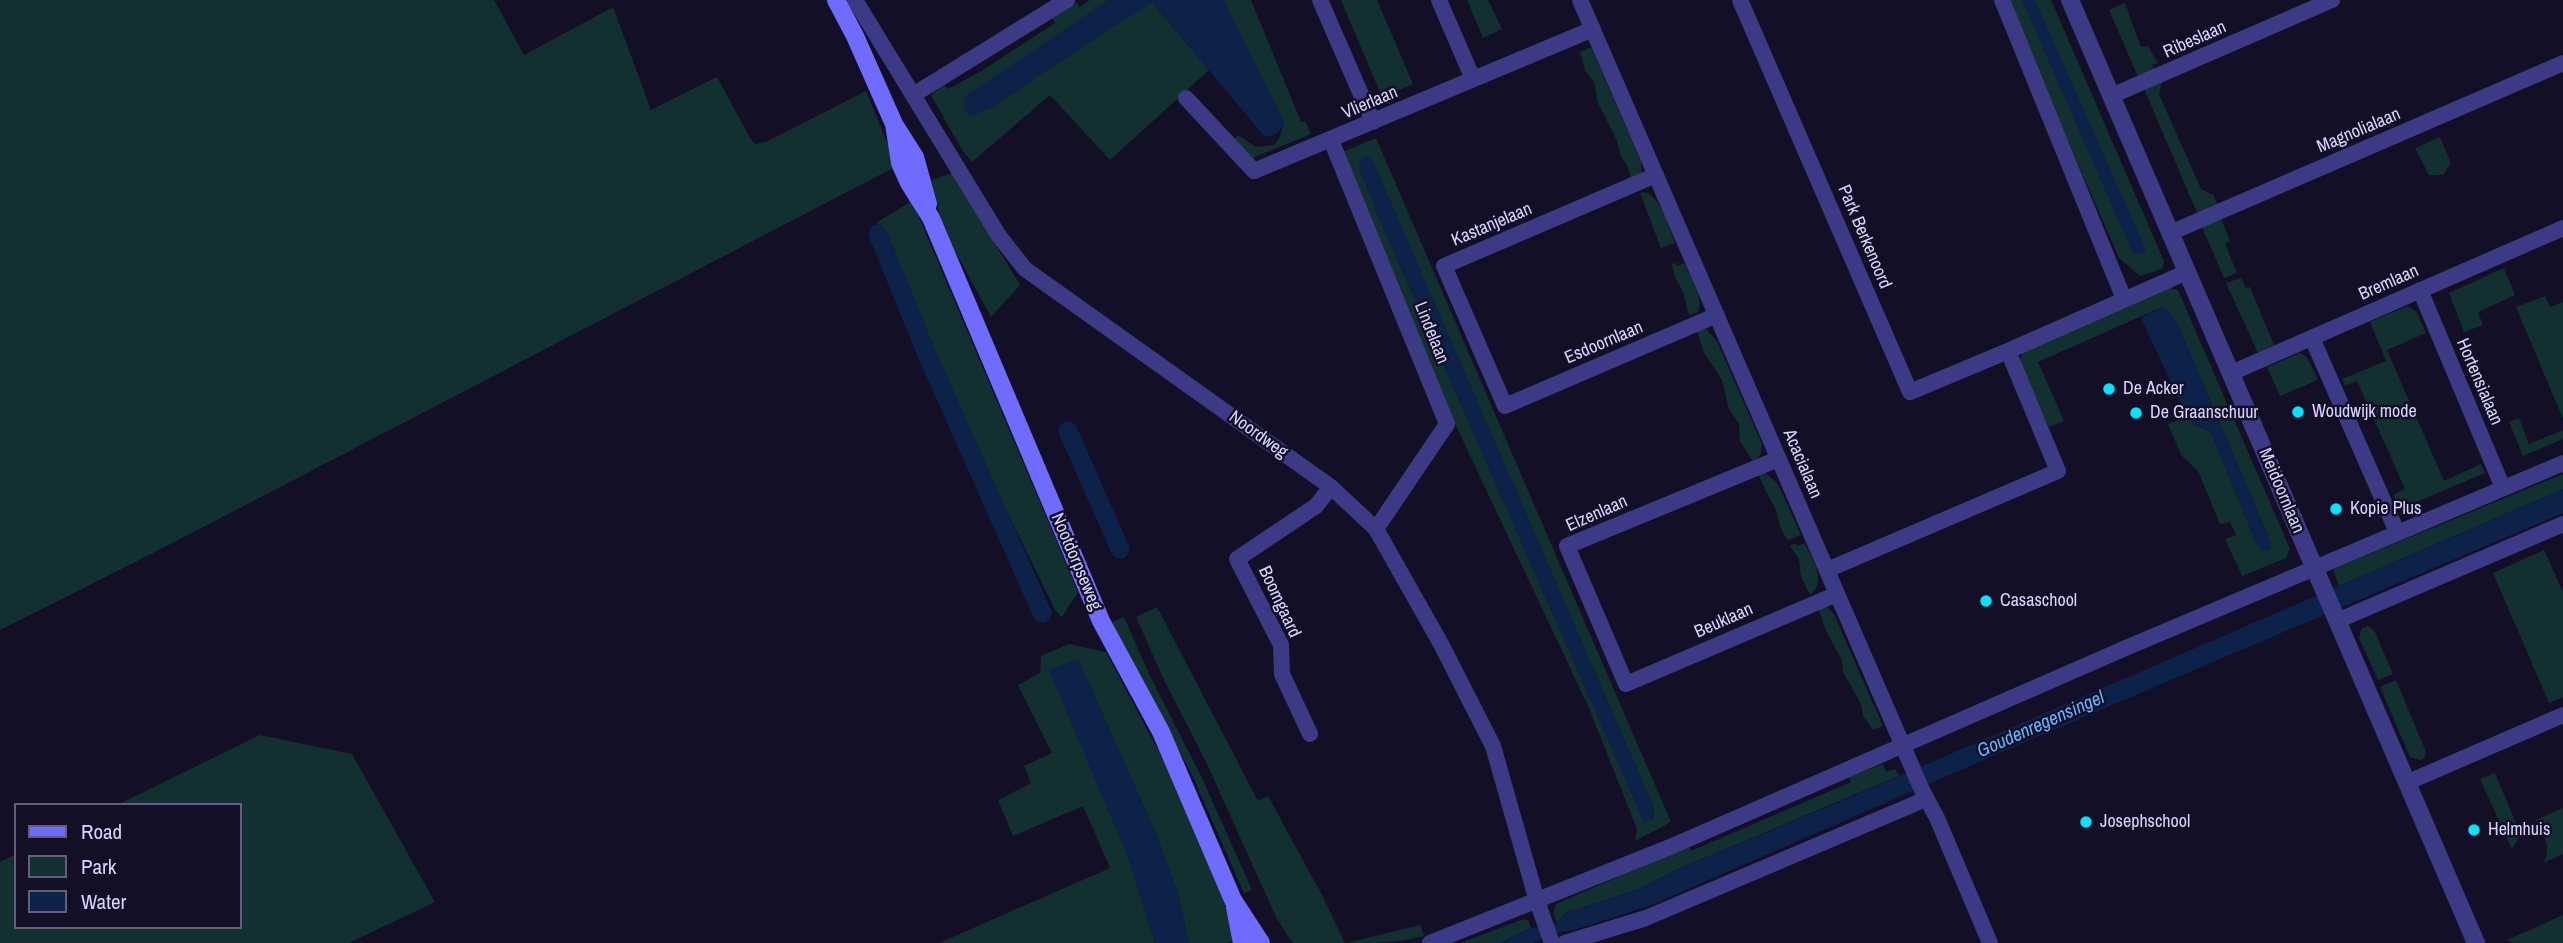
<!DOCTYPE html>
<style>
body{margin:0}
#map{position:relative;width:2563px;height:943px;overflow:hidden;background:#130f26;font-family:"Archivo Narrow",sans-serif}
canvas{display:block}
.legend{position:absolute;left:14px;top:803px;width:228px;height:126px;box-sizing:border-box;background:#130f26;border:2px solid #625e7d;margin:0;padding:9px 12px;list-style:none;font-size:21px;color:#d9d4ff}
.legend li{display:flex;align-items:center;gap:14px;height:35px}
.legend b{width:35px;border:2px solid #625e7d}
</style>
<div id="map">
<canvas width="2563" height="943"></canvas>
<ul class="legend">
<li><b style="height:9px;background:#6f6bff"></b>Road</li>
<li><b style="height:19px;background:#12302f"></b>Park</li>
<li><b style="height:19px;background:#0c2248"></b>Water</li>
</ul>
</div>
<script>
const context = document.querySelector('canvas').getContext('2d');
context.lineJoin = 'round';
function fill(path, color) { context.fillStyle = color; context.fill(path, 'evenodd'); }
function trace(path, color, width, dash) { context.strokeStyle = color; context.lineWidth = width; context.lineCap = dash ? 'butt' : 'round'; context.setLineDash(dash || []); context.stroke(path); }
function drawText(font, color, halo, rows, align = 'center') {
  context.font = font + ' "Archivo Narrow",sans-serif'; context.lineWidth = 5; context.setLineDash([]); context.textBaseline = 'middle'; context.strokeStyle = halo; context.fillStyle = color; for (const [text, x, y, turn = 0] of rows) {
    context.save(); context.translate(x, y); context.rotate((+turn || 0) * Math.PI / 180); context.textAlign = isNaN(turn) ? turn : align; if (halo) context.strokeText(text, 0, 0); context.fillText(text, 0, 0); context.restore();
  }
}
const green = new Path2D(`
 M 0,0 L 494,0 L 524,55 L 613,7 L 651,110 L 717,77 L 750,138 L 755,144 L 766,142 L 866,91 L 897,166 L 163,548 L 0,630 Z
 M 1090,0 L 1109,0 L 1020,60 L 1024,85 L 1152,2 L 1209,70 L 1110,160 L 1050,95 L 972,162 L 962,150 L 931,95 L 944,85 L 948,89 L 983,70 L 1055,23 L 1052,17 L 1076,2 L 1079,7 Z
 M 1223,0 L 1251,0 L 1301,122 L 1305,121 L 1311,134 L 1253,158 L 1234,139 L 1238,135 L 1256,147 L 1274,145 L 1279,139 L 1284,123 Z
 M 1341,0 L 1377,0 L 1413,84 L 1382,97 Z
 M 1467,0 L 1488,0 L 1502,29 L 1483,38 Z
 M 2007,0 L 2051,0 L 2164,261 L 2162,269 L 2140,276 L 2119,258 Z
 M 2125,3 L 2141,47 L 2148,46 L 2158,63 L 2152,65 L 2155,71 L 2138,77 L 2109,10 Z
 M 1591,47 L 1641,162 L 1642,172 L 1639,179 L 1632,182 L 1627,165 L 1621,156 L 1617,141 L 1598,103 L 1594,82 L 1585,71 L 1580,52 Z
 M 2162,82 L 2159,94 L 2201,189 L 2213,195 L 2219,207 L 2198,215 L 2144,89 Z
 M 2440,137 L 2451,163 L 2443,175 L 2429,175 L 2415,148 Z
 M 1376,138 L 1671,822 L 1635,841 L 1637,829 L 1588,706 L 1457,428 L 1340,153 ZM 1373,162 L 1653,806 L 1654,818 L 1644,821 L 1376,211 Z
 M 952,173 L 1020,285 L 991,317 L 955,251 L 941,219 L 931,180 Z
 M 1645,192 C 1661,197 1669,228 1675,243 L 1661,248 L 1640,193 Z
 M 912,201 L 1078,592 L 1062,617 L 1055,610 L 950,393 L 877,222 Z
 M 2221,219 L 2230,241 L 2225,244 L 2237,273 L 2224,278 L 2202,227 Z
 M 1676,263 L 1677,266 L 1684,263 C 1690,277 1704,298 1698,312 L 1689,315 C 1686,308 1686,299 1683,292 C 1678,282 1673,276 1672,264 Z
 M 2504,268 L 2515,295 L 2478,312 L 2483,325 L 2464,332 L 2449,293 Z
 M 2241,278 L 2246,288 L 2250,287 L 2274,345 L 2258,353 L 2226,283 Z
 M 2165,287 L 2178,290 L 2290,549 L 2286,558 L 2242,576 L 2225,539 L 2236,535 L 2230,522 L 2220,524 L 2198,471 L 2181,455 L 2168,424 L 2187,417 L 2194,425 L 2211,432 L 2257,545 L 2270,549 L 2271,543 L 2179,328 L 2162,307 L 2038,362 L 2064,421 L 2049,427 L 2019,361 L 2024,350 Z
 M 2545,296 L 2550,307 L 2563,302 L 2563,419 L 2516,307 Z
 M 2407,306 L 2416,311 L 2426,333 L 2387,350 L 2444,481 L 2481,464 L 2485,473 L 2400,509 L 2393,495 L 2405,489 L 2357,381 L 2345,386 L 2342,379 L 2386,361 L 2370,322 Z
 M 1696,328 L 1705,328 L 1717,341 L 1762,444 L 1761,453 L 1754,463 L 1740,441 L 1739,424 L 1729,409 L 1722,380 L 1704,353 Z
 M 2300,353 L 2307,357 L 2318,380 L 2280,396 L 2267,367 Z
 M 2519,418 L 2529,444 L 2563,430 L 2563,439 L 2523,456 L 2509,422 Z
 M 1765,472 L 1778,484 L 1801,535 L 1788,540 C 1776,525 1780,516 1773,504 C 1767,494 1762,484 1758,473 Z
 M 2563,474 L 2563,489 L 2339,586 L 2333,569 Z
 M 1796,543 L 1797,546 L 1805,543 C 1812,560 1828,581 1810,595 L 1801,577 L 1799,559 L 1790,546 Z
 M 2544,550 L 2563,592 L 2563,697 L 2549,703 L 2493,573 Z
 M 1817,605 L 1827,607 L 1834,614 L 1883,726 L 1873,730 L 1863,716 L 1861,704 L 1843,672 L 1842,660 L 1826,631 Z
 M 1157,607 L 1258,801 L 1268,796 L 1322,895 L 1345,943 L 1294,943 L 1289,938 L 1277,919 L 1206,762 L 1165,682 L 1136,617 Z
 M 1124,617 L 1150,676 L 1202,778 L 1252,890 L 1244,893 L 1192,775 L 1112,622 Z
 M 2368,626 L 2374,630 L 2393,674 L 2378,680 L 2359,638 L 2361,629 Z
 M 1069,644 L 1106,652 L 1178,788 L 1215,874 L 1236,939 L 1227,943 L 1189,943 L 1177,891 L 1156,834 L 1078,659 L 1050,671 L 1129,859 L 1155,943 L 939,943 L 1110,868 L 1083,806 L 1013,836 L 998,800 L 1031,783 L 1024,766 L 1052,753 L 1018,685 L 1040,673 L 1041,656 Z
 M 2396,680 L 2426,752 L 2425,757 L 2421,760 L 2410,757 L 2380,687 Z
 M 260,735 L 352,754 L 435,902 L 349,943 L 0,943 L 0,862 L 16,854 L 16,927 L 240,927 L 240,805 L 117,805 Z
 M 1883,764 L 1886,772 L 1895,769 L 1899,776 L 1676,870 L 1639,889 L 1565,913 L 1557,923 L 1553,913 L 1556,904 L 1689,846 L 1691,851 L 1851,782 L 1849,777 Z
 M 2495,773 L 2521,835 L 2512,849 L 2480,779 Z
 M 2563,808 L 2563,854 L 2543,863 C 2553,847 2543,835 2536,820 Z
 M 2563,915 L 2563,943 L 2514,943 L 2507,940 Z
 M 1523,919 L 1528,920 L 1531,928 L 1500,943 L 1461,943 Z
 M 1420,925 L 1424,936 C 1398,943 1372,943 1346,943 Z`);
const water = new Path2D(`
 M 1109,0 L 1223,0 L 1284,123 C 1280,132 1274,137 1264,136 L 1152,2 L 987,110 L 970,116 C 961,109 963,104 966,95 Z
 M 2022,0 L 2035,0 L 2146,250 L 2143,254 L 2133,254 Z
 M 1367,155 L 1373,161 L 1653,806 L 1654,818 L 1644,822 L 1376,211 L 1359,169 L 1360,160 Z
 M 2162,307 L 2170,311 L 2179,328 L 2271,543 L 2270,549 L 2263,551 L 2257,545 L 2211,432 L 2194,425 L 2187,417 L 2141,318 Z
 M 2563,489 L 2563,513 L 2016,746 L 1649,906 L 1574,930 L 1560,932 L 1533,943 L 1501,943 L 1531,928 L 1557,923 L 1565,913 L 1639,889 L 1676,870 L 1844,800 Z
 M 1078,659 L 1156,834 L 1177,891 L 1189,943 L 1155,943 L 1129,859 L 1049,670 Z`);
const canal = new Path2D(`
 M 878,234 L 926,352 L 1042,613
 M 1068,431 L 1120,549`);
const minor = new Path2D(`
 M 855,0 L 999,236 L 1025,269 L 1331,487 L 1376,529 L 1441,644 L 1493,746 L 1537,901 L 1552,943
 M 1320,0 L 1373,122
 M 1439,0 L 1473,79
 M 1580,0 L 1922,790 L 1937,818 L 1990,943
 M 1740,0 L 1910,392 L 2008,351 L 2187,272
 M 2002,0 L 2124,299
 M 913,95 L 1067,0
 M 2111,96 L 2332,0
 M 1186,98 L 1254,171 L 1593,29
 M 1331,140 L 1447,424 L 1376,529
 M 1656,175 L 1444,266 L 1505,406 L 1717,315
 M 2170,233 L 2563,63
 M 2420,290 L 2503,488
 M 2312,338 L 2397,532
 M 2231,373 L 2563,228
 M 1778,459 L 1567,546 L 1626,684 L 1837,594
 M 1827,570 L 2058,471 L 2008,351
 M 2339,620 L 2563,524
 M 1310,734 L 1282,674 L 1281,645 L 1237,559 L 1316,506 L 1331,487
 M 2406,783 L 2563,715
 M 1430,943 L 1670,847 L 2128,647 L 2563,463
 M 1565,943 L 1646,918 L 1926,799`);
const tertiary = new Path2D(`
 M 2070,0 L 2476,943`);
const secondary = new Path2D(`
 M 836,0 L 855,36 L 894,124 L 915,157 L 928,204
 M 894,124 L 900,163 L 909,183 L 931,218 L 1101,621 L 1161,732 L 1233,900 L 1261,943
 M 1235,907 L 1242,943`);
const markers = [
 [2109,389,7,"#00e5ff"],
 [2298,412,7,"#00e5ff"],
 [2136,413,7,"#00e5ff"],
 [2336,509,7,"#00e5ff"],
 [1986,601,7,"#00e5ff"],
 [2086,822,7,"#00e5ff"],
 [2474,830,7,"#00e5ff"]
];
const streetNames = [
 ["Ribeslaan",2195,40,-24],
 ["Vlierlaan",1370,103,-23],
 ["Magnolialaan",2359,131,-23],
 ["Kastanjelaan",1492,225,-23],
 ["Park Berkenoord",1864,237,67],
 ["Bremlaan",2389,283,-24],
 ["Lindelaan",1431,333,68],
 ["Esdoornlaan",1604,343,-23],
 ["Hortensialaan",2479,382,67],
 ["Noordweg",1258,435,36],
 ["Acacialaan",1802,464,67],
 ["Meidoornlaan",2281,491,67],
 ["Elzenlaan",1597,514,-24],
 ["Nootdorpseweg",1076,562,67],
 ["Boomgaard",1279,602,65],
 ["Beuklaan",1724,621,-24]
];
const poiNames = [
 ["De Acker",2123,389],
 ["Woudwijk mode",2312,412],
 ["De Graanschuur",2150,413],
 ["Kopie Plus",2350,509],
 ["Casaschool",2000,601],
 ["Josephschool",2100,822],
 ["Helmhuis",2488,830]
];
const waterNames = [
 ["Goudenregensingel",2041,725,-24]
];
fill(green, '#12302f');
fill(water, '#0c2248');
trace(canal, '#0c2248', 19);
trace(minor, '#3d3a85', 16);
trace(tertiary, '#3d3a85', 18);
trace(secondary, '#6f6bff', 18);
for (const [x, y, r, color] of markers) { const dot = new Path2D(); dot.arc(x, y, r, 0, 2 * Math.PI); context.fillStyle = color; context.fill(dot); trace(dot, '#130f26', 2.5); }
drawText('18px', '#d9d4ff', '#130f26', streetNames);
drawText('18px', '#d9d4ff', '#130f26', poiNames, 'left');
drawText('italic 19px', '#62b6ff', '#130f26', waterNames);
</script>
